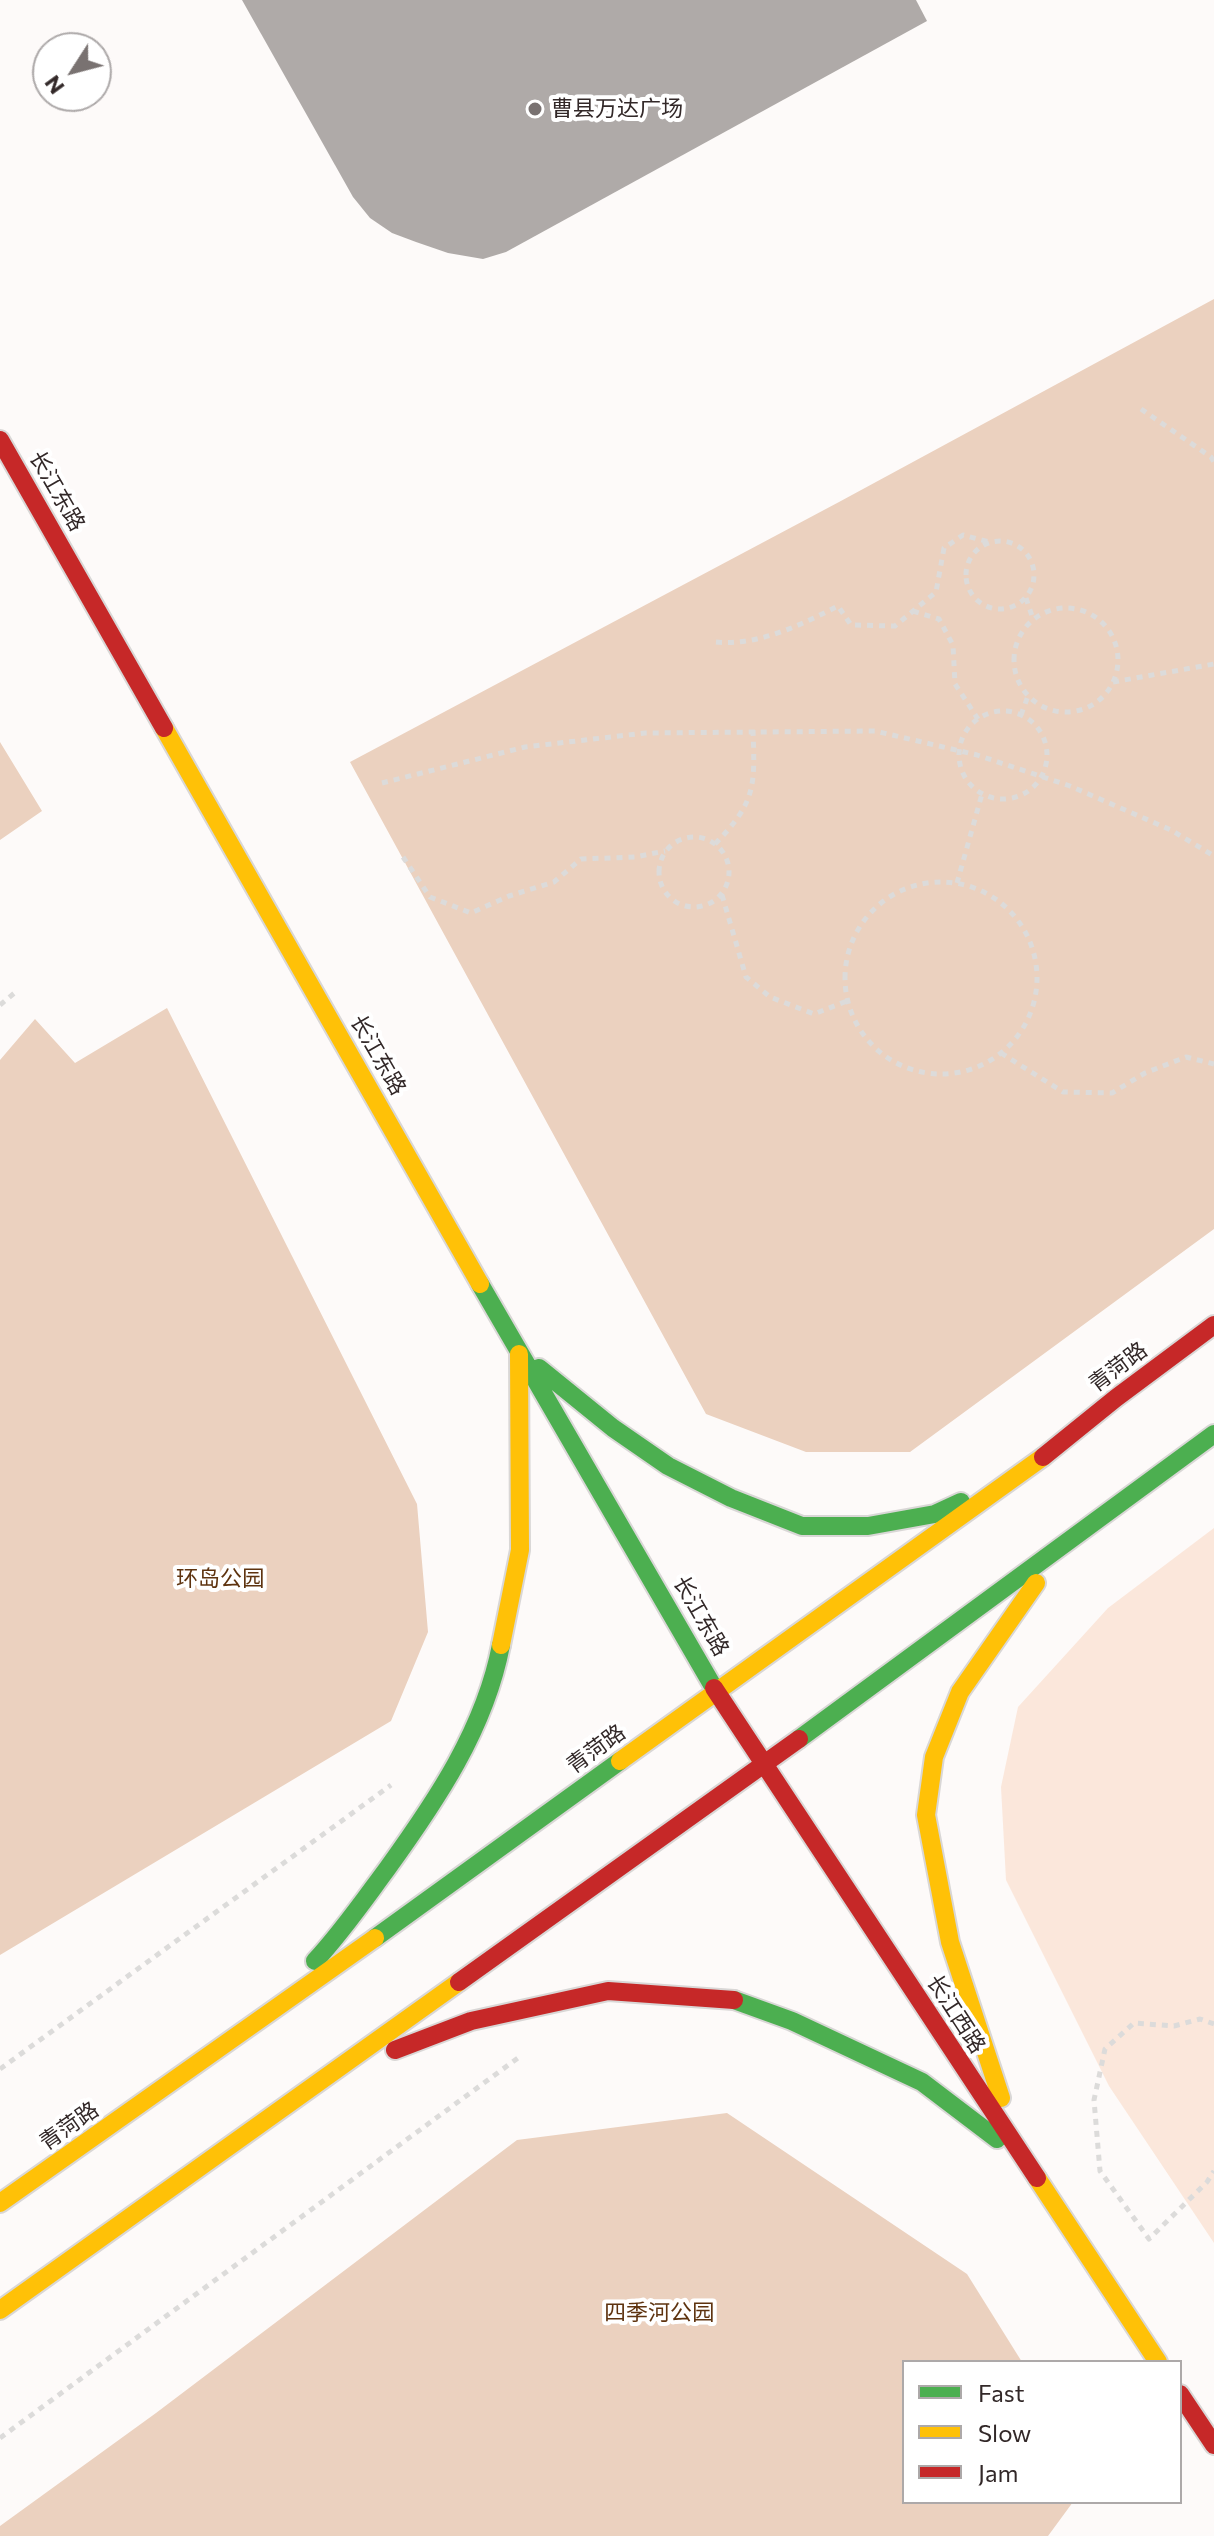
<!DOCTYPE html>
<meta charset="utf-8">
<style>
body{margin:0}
#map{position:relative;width:1214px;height:2536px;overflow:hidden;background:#fdfaf9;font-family:Commissioner,sans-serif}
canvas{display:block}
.legend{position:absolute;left:902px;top:2360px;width:280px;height:144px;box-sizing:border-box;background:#fff;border:2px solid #ada9a9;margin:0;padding:10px 14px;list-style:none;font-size:24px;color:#322828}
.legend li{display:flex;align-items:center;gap:16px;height:40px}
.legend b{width:40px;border:2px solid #ada9a9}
.north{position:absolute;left:32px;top:32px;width:80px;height:80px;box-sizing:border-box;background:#fff;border:2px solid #ada9a9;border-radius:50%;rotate:234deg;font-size:22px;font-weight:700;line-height:32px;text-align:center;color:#322828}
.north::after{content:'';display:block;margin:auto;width:28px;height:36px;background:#797271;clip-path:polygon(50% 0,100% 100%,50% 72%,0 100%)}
</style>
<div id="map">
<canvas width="1214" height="2536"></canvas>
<ul class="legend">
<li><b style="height:10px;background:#4caf50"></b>Fast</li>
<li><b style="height:10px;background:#ffc107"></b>Slow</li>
<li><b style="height:10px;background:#c62828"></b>Jam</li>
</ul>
<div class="north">N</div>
</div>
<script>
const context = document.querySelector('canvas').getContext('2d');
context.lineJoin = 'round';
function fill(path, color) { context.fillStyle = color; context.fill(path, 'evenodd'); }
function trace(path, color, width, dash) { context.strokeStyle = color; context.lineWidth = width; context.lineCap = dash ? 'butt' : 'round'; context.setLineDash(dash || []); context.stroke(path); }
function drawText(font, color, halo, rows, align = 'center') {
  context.font = font + ' Commissioner,"Noto Sans SC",sans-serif'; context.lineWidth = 8; context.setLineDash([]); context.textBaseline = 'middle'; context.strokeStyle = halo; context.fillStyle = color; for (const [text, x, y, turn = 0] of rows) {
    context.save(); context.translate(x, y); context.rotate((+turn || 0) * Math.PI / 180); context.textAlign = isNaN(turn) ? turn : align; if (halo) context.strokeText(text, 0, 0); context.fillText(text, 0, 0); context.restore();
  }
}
const green = new Path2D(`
 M 1214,1528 L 1214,2243 L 1109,2086 L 1006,1880 L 1001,1787 L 1018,1707 L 1108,1608 Z`);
const forest = new Path2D(`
 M 1214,299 L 1214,1229 L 910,1452 L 806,1452 L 706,1414 L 350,762 L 839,502 Z
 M 0,742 L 42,811 L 0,840 Z
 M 167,1008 L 417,1504 L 428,1632 L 391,1721 L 0,1955 L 0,1060 L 35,1019 L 75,1063 Z
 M 727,2113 L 967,2274 L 1022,2362 L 904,2362 L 904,2502 L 1073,2502 L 1048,2536 L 0,2536 L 0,2526 L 156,2413 L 517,2140 Z`);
const building = new Path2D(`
 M 242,0 L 916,0 L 927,21 L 506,252 L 483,259 L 448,253 L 416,242 L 392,233 L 370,218 L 353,197 Z`);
const path = new Path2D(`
 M 1141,409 L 1211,457 L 1214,462
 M966 575a34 34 0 1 1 68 0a34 34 0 1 1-68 0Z
 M 1026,598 L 1033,619
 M1014 660a52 52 0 1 1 104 0a52 52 0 1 1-104 0Z
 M 913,611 L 939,619 L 953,645 L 955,684 L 978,719
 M 716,642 C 758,646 801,625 838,606 L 851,625 L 895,626 L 936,592 L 944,548 L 963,535 L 989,542
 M 1113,682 L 1214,664
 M959 755a44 44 0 1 1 88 0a44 44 0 1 1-88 0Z
 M 1021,715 L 1028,696
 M 382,783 L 525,747 L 645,733 L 875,731 L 977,755 L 1070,786 L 1171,830 L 1214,856
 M659 872a35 35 0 1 1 70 0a35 35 0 1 1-70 0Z
 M 715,844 C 756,802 755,786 753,730
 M 403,857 L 430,897 L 471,913 L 509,896 L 554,882 L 581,859 L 635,857 L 665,851
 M845 978a96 96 0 1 1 192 0a96 96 0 1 1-192 0Z
 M 957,883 L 982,794
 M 722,895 L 746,977 L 770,997 L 814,1014 L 847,1001
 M 0,1005 L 18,990
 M 1001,1053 L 1063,1092 L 1112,1093 L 1145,1073 L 1186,1057 L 1214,1064
 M 1214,2024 L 1200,2019 L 1174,2026 L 1134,2023 L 1105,2049 L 1094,2100 L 1100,2171 L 1149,2239 L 1207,2182 L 1214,2171
 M 0,2069 L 391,1785
 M 0,2438 L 522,2055`);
const fast = new Path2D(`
 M 480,1284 L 714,1688
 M 539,1368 L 613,1428 L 668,1466 L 731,1498 L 802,1526 L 868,1526 L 935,1514 L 961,1502
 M 799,1739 L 1214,1434
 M 375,1938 L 620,1761
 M 315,1961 C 342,1932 364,1900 387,1869 C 436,1801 485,1729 501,1645
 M 734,2000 L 792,2021 L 922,2082 L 997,2139`);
const slow = new Path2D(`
 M 164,728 L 480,1284
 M 501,1645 L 520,1550 L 519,1354
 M 620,1761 L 1043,1457
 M 1001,2098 L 950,1942 L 926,1815 L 934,1757 L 960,1692 L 1036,1583
 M 1037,2178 L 1158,2362
 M 0,2203 L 375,1938
 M 0,2310 L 459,1982`);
const jam = new Path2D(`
 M 0,440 L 164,728
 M 1043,1457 L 1116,1398 L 1214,1325
 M 714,1688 L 1037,2178
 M 459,1982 L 799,1739
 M 395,2050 L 471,2021 L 608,1991 L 734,2000
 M 1180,2394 L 1214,2445`);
const markers = [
 [535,109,8,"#797271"]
];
const poiNames = [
 ["曹县万达广场",551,109]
];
const streetNames = [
 ["长江东路",57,491,60],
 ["长江东路",378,1055,60],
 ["青菏路",1118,1367,-37],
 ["长江东路",701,1616,60],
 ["青菏路",596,1749,-36],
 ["长江西路",956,2014,57],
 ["青菏路",69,2126,-35]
];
const parkNames = [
 ["环岛公园",220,1579],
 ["四季河公园",659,2313]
];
fill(green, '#fbe7db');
fill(forest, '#ebd1bf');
fill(building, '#afaaa8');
trace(fast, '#d9d7d6', 22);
trace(slow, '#d9d7d6', 22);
trace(jam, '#d9d7d6', 22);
trace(path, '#dcdbda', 5, [6, 6]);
trace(fast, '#4caf50', 18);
trace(slow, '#ffc107', 18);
trace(jam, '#c62828', 18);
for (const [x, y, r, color] of markers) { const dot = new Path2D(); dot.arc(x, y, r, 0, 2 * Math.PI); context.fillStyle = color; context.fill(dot); trace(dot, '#fff', 3); }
drawText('22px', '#322828', '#fff', poiNames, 'left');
drawText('22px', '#322828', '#fff', streetNames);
drawText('22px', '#5e330f', '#fff', parkNames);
</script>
